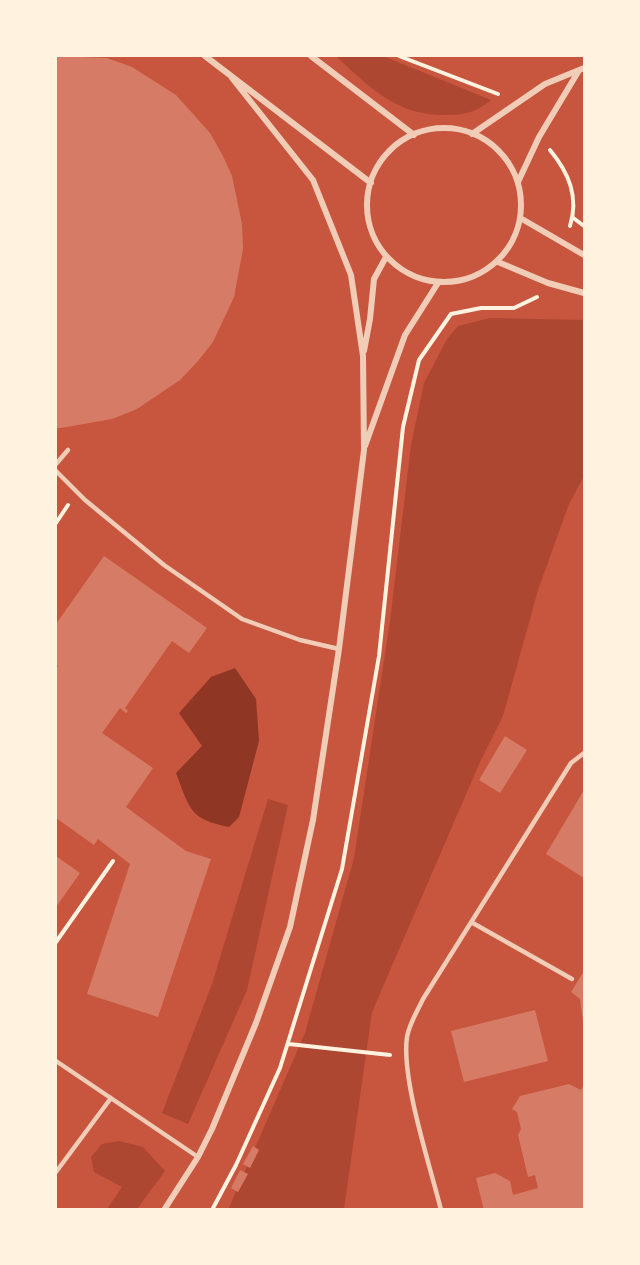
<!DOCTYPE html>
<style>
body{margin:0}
#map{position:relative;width:640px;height:1265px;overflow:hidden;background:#c8553d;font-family:"Fira Sans Condensed",sans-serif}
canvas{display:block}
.frame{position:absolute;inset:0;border:57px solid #fff3e0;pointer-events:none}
</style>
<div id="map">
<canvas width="640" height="1265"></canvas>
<div class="frame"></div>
</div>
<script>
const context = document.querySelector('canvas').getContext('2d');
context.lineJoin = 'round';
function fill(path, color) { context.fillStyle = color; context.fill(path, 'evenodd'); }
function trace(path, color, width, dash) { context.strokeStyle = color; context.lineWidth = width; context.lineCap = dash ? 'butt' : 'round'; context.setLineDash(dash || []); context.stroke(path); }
const green = new Path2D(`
 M 336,56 L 383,56 L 491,100 C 475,113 464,115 444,115 C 396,115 369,87 336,56 Z
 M 490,318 L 584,320 L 584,476 L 569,504 L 538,590 L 503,716 L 480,762 L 372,1012 L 344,1209 L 228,1210 L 305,1033 L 354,858 L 390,621 L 411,445 L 424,383 L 447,339 L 458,326 Z
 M 268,799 L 288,805 L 247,990 L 188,1124 L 162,1113 L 212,984 Z
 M 119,1141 L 143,1147 L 165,1171 L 137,1209 L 107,1209 L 122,1187 L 94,1172 L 91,1157 L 102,1144 Z`);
const water = new Path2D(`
 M 235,668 L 256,699 L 259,741 L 239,817 L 229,827 C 189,819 190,809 176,773 L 202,746 L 179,713 L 211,677 Z`);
const building = new Path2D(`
 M 56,56 L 107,58 L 132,67 L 176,95 L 210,133 L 222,154 L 232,176 L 242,224 L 243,249 L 234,297 L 213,342 L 198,361 L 180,380 L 137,409 L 112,419 L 61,428 L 56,428 Z
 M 104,556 L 207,628 L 189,653 L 172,641 L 125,708 L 128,711 L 126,713 L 120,708 L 102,733 L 153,768 L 126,807 L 186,851 L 211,859 L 158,1017 L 87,994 L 130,864 L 98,839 L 94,845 L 56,818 L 56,670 L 58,666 L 56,664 L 56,624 Z
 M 505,736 L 527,750 L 500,793 L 479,780 Z
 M 584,790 L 584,878 L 546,854 Z
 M 56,856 L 80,873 L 56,907 Z
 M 584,971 L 584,1029 L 580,999 L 571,992 Z
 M 535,1010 L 548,1061 L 464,1082 L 451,1031 Z
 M 569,1084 L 581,1090 L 584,1084 L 584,1210 L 484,1210 L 476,1178 L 495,1173 L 510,1181 L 513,1195 L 538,1188 L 535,1175 L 528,1177 L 518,1135 L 521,1129 L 517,1112 L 512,1109 L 520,1096 Z
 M 253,1146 L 259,1150 L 250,1168 L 243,1164 Z
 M 240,1170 L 248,1174 L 238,1192 L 231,1188 Z`);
const path = new Path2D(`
 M 399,56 L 498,94
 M 550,150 C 569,173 579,197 570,226
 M 572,217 L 584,226
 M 56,523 L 68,505
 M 56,942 L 113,861
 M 289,1044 L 390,1055
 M 212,1210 L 236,1165 L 280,1068 L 342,869 L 379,656 L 403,427 L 419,360 L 451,314 L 481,308 L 514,308 L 537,297`);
const service = new Path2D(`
 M 56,464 L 68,450
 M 56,471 L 85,500 L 164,565 L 242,619 L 300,640 L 339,649
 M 471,922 L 572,979
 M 56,1061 L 198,1157
 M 56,1172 L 111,1098
 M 441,1210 C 430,1165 401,1079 407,1037 C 409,1024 418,1010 423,999 L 571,763 L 584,753`);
const minor = new Path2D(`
 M 205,56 L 371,183
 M 311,56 L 414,135
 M367 205a77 77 0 1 1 154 0a77 77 0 1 1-154 0Z
 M 472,134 L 545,84 L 584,68
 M 518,182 L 539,137 L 578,72
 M 522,219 L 584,255
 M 498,262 L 548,283 L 584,293
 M 364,351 L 370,319 L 374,279 L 386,257
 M 365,446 L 405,335 L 438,283
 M 164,1210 L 198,1157 L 212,1129 L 256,1023 L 290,927 L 313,820 L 339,649 L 364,450 L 363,356 L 351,275 L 313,180 L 232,78`);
fill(green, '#ae4732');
fill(water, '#8f3625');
fill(building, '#d67c66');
trace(path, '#fff3e0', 4);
trace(service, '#f1ccb7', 4.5);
trace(minor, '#f1ccb7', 6);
</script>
